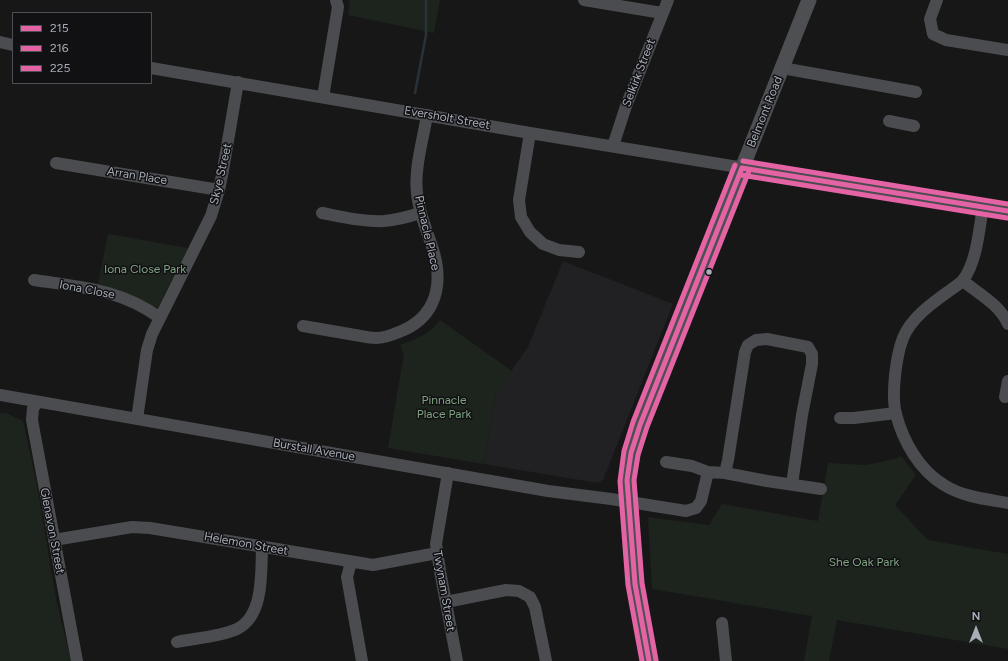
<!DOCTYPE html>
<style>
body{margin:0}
#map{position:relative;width:1008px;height:661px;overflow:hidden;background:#171717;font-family:Figtree,sans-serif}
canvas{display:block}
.legend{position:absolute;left:12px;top:12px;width:140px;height:72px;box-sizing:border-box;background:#111113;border:1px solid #4d4f55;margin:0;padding:5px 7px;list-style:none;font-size:12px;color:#a8adb8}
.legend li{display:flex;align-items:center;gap:8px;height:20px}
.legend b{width:20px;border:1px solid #4d4f55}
.north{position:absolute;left:956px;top:609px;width:40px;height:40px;-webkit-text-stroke:3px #111113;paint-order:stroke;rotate:0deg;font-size:11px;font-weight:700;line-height:16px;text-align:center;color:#a8adb8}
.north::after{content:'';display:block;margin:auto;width:14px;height:18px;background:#a8adb8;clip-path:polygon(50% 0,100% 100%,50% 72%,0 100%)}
</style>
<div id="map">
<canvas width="1008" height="661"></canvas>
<ul class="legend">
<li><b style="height:5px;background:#e463a4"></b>215</li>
<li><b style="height:5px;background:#e463a4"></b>216</li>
<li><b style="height:5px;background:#e463a4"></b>225</li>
</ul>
<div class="north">N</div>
</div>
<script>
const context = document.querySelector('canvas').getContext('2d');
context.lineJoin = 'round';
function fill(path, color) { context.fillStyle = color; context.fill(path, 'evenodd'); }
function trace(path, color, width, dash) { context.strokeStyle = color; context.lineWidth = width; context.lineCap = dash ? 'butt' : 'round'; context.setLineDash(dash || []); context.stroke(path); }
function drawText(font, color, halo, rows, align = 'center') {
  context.font = font + ' Figtree,sans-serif'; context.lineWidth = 3; context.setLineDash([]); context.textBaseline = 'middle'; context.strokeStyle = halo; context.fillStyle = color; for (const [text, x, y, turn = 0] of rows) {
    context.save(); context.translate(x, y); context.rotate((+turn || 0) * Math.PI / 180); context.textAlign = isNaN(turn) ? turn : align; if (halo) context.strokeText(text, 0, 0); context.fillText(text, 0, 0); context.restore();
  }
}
const built = new Path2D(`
 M 563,261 L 673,304 L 603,480 L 598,483 L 484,464 L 496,393 L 528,347 Z`);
const green = new Path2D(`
 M 349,0 L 440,0 L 434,33 L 348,15 L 350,3 Z
 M 108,234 L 188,248 L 157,309 L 129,294 L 98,284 Z
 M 440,320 L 512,371 L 496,393 L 484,464 L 388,448 L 404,354 L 400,345 C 415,340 431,333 440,320 Z
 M 0,413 L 6,413 L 23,421 L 37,485 L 56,599 L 71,661 L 0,661 Z
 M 901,456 L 916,475 L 895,505 L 928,540 L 1008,554 L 1008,649 L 837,620 L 829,661 L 804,661 L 812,616 L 652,589 L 648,517 L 709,525 L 722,504 L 818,521 L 828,463 L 866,465 L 894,459 Z`);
const stream = new Path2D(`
 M 415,93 L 426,35 L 426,0`);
const minor = new Path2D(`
 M 584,0 L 662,13
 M 937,0 L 930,19 L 933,34 L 946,40 L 1008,50
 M 0,42 L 13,45
 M 151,68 L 530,133 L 1008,211
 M 782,68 L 916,92
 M 323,97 L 338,7 L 336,0
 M 889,121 L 914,126
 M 530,133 L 519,200 L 521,217 L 530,232 L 543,244 L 559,250 L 579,252
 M 613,146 L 626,106 L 668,0
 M 56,163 L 219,190
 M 983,207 C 979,229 977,262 963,280 C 960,284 953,288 949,291 C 931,304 911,318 903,338 C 896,356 891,395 896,414 C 903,441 919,470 944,485 C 963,497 986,499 1008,503
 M 322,213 C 342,217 363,222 384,221 C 396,220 408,217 420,213
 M 34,280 C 80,287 121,289 160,318
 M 963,281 C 978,293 1000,305 1008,324
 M 303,326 C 320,329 338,332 355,335 C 361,336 369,338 376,338 C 384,338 392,335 399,332 C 431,320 442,293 436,261 C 431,238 419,217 417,193 C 414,169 423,140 427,115
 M 0,395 L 548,491 L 611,499 L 686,511 L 696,508 L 701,501 L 708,472
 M 1005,397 L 1008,381
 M 38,402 L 33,408 L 32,420 L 77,661
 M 840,418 L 854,418 L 896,413
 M 137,419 L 147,350 L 152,334 L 211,216 L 219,190 L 223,170 L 238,82
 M 666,462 L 692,466 L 708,472 L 725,473 L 767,481 L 821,489
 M 448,473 L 436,544 L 440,571 L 457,661
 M 725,473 L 728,460 L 745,352 L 748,345 L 756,340 L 767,339 L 808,347 L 812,354 L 812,364 L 802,415 L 792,484
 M 54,540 L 132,527 L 150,528 L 373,565 L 437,553
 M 351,562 L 347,577 L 362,661
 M 446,602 L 506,590 L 519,591 L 530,597 L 535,607 L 546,661
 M 722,623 L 726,661
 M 177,642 C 196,638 219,637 237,629 C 264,616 261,573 262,548`);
const major = new Path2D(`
 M 649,661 L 635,584 L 627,480 L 631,453 L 640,425 L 809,0`);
const bus1 = new Path2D(`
 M 742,168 L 1008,211
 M 649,661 L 635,584 L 627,480 L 631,453 L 640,425 L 742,168`);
const bus2 = new Path2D(`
 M 741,175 L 1007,218
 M 656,660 L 642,583 L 634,480 L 638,455 L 647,427 L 749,171`);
const bus3 = new Path2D(`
 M 743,161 L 1008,204
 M 642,661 L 628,585 L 620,481 L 624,451 L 633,422 L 735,165`);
const markers = [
 [709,272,3.5,"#a8adb8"]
];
const streetNames = [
 ["Selkirk Street",639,73,-69],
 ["Belmont Road",765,112,-68],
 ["Eversholt Street",447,118,10],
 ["Skye Street",221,174,-77],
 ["Arran Place",137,176,9],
 ["Pinnacle Place",427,233,77],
 ["Iona Close",87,290,11],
 ["Burstall Avenue",314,450,10],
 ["Glenavon Street",52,531,79],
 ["Helemon Street",246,544,10],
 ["Twynam Street",444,591,80]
];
const parkNames = [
 ["Iona Close Park",145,269],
 ["Pinnacle",444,400],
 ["Place Park",444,414],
 ["She Oak Park",864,562]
];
fill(built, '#212123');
fill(green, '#1d241e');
trace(stream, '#2a3239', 2.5);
trace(minor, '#4b4c50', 12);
trace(major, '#4d4f52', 15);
trace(bus1, '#e463a4', 5);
trace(bus2, '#e463a4', 5);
trace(bus3, '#e463a4', 5);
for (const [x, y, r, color] of markers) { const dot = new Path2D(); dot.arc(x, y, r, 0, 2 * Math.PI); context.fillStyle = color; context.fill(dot); trace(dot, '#111113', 1.5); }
drawText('12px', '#a8adb8', '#111113', streetNames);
drawText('12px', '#7fa381', '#111113', parkNames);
</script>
